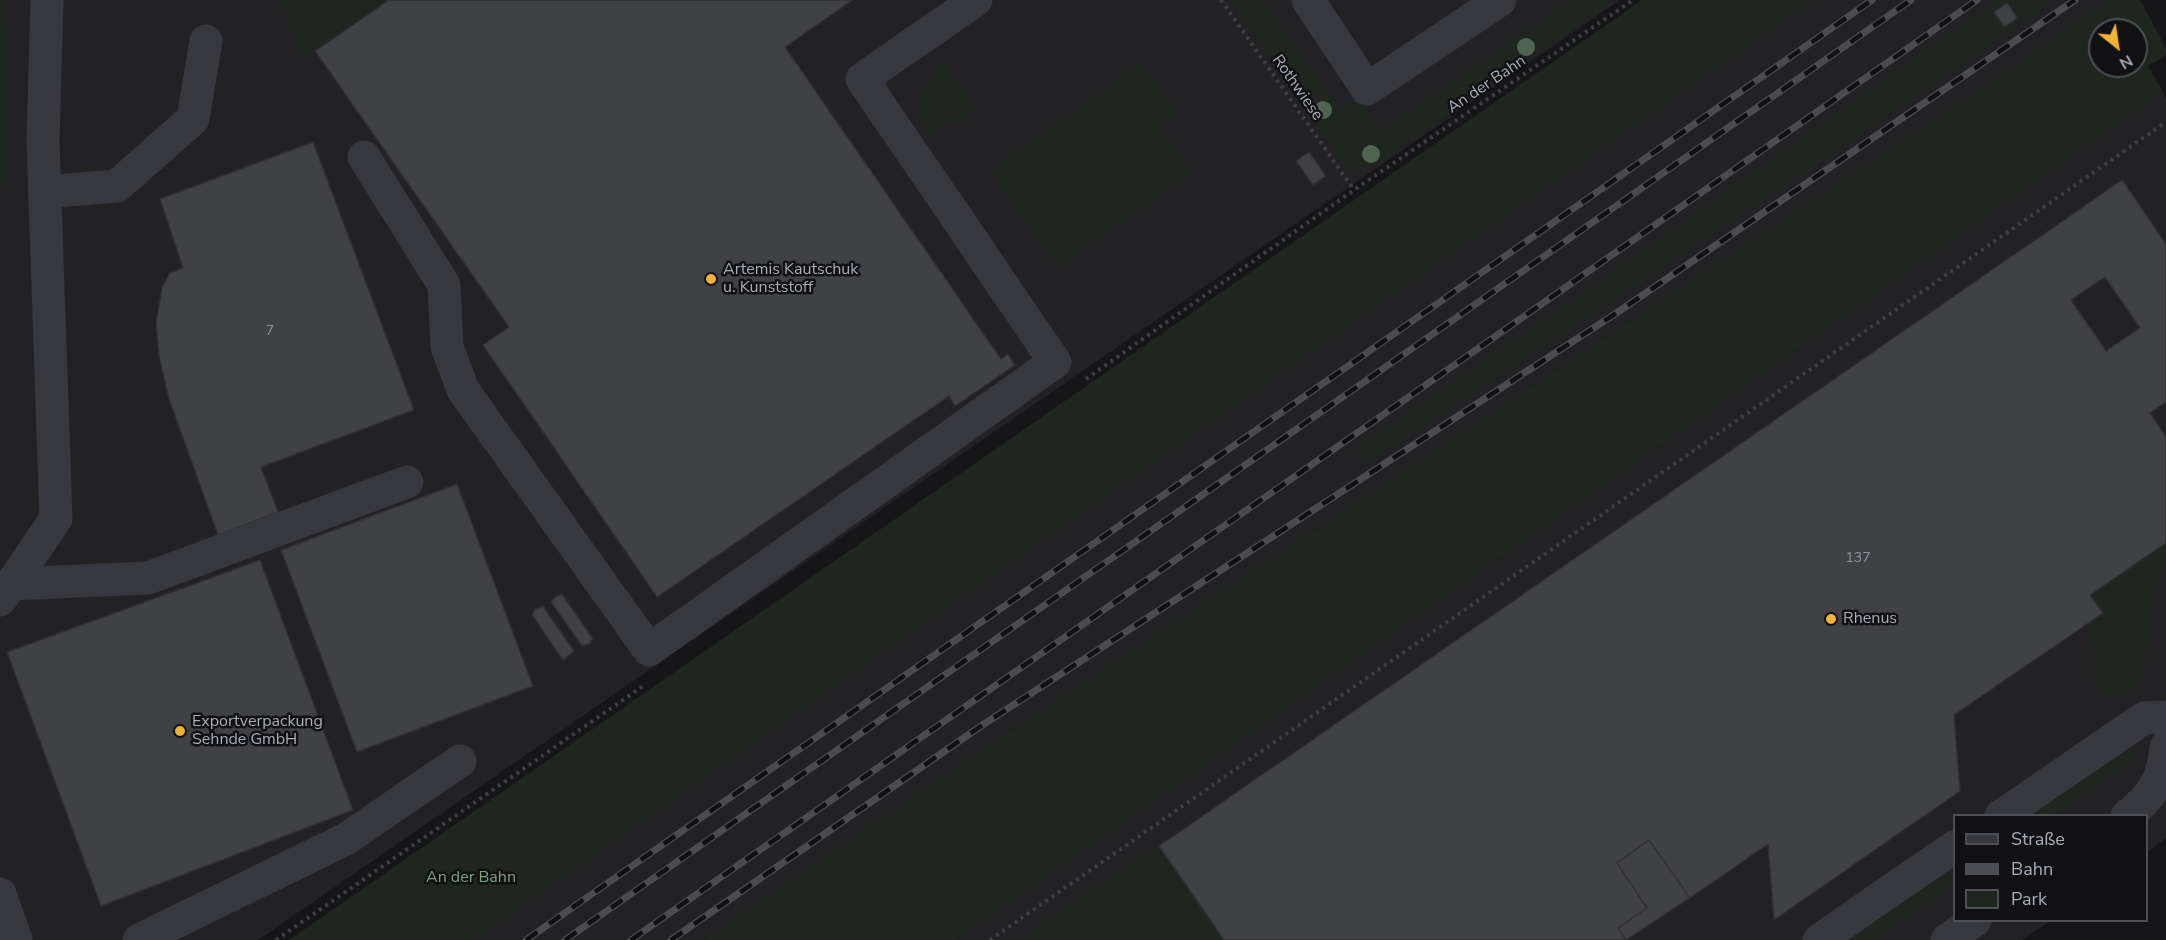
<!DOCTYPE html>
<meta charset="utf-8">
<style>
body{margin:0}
#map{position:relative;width:2166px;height:940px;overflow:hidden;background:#161618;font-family:"Nunito Sans",sans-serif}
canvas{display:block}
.legend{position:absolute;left:1953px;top:814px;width:195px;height:108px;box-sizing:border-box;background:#111113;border:2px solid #4d4f55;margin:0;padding:8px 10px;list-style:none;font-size:18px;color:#a8adb8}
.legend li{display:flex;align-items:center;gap:12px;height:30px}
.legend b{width:30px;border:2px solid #4d4f55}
.north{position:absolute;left:2088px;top:18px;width:60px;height:60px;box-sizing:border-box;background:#111113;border:2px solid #4d4f55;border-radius:50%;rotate:150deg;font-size:16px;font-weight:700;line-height:24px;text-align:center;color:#a8adb8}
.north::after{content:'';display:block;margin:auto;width:21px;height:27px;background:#f2b134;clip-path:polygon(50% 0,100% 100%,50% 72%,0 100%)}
</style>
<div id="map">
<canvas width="2166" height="940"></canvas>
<ul class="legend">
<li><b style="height:8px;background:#37383d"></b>Straße</li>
<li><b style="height:8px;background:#4a4c52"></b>Bahn</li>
<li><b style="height:16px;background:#1e261f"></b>Park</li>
</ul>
<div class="north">N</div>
</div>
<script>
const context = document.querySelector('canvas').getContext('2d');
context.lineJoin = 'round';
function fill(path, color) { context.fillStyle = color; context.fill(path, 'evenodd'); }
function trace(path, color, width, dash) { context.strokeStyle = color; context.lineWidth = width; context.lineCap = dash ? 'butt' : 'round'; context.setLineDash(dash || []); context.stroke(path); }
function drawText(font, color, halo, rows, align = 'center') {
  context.font = font + ' "Nunito Sans",sans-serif'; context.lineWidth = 5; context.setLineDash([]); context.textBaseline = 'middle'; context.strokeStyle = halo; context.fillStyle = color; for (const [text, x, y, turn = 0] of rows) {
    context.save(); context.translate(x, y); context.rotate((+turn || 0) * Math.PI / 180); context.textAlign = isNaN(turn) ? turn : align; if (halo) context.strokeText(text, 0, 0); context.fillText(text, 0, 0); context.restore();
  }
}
const built = new Path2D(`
 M 0,0 L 1620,0 L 258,940 L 0,940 Z
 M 1811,0 L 2108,0 L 1983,88 L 984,749 L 704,940 L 470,940 Z
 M 2163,92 L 2166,98 L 2166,838 L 2147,852 L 2146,816 L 1954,816 L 1954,920 L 2050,921 L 2022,940 L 956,940 Z`);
const green = new Path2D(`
 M 0,0 L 4,0 L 5,185 L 0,185 Z
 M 280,0 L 389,0 L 302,58 Z
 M 1231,0 L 1263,0 L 1339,109 L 1357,98 L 1380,131 L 1572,0 L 1615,0 L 1372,167 L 1362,172 L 1342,163 Z
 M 1642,0 L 1813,0 L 473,940 L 289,940 Z
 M 1997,0 L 2054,0 L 1836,151 L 1366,464 L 1356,449 L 1578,297 Z
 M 2108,0 L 2140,0 L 2166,48 L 2166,55 L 2148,66 L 2163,92 L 956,940 L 704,940 L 984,749 L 1983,88 ZM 2100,30 L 2136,30 L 2136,66 L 2100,66 Z
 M 944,63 L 977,110 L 960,123 L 952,120 L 929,135 C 913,109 922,82 944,63 Z
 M 1142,63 L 1177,113 L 1159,126 L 1192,173 L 1057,267 L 990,171 Z
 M 2166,543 L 2166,566 L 2160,571 L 2157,582 L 2142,681 C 2128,693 2101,708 2094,680 L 2090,595 Z
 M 2133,739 L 2132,761 L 2053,815 L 2023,816 Z
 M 1159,846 L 1224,940 L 1020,940 L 1101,883 Z
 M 1954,862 L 1954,884 L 1874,940 L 1842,940 Z`);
const building = new Path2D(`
 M 389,0 L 853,0 L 785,47 L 1001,359 L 1008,354 L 1015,365 L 955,406 L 949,396 L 657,597 L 483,345 L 509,327 L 315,51 Z
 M 2007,3 L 2017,18 L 2004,27 L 1994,12 Z
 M 313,142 L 414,410 L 261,467 L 278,512 L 218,535 L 169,399 L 159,356 L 156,323 L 162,287 L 170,273 L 183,268 L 160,199 Z
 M 1309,152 L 1326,176 L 1313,185 L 1296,161 Z
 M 2122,180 L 2166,244 L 2166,402 L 2150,413 L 2166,437 L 2166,543 L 2090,595 L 2103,613 L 1954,715 L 1960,791 L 1774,920 L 1768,844 L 1690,898 L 1649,840 L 1617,863 L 1647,908 L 1618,928 L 1626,940 L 1224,940 L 1159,846 ZM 2105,277 L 2140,328 L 2106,351 L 2071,300 Z
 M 457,484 L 533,686 L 357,752 L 281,550 Z
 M 260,560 L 353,810 L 101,906 L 7,652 Z
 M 562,594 L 593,639 L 589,644 L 582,646 L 551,602 L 555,597 Z
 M 543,606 L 574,651 L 566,658 L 563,660 L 532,615 L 535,609 Z
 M 1649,840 L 1690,898 L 1626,940 L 1618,928 L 1647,908 L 1617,863 Z`);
const path = new Path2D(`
 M 1221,0 L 1354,190
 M 1086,379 L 1354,190 L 1633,0
 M 276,940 L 646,684
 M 990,940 L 2166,122`);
const minor = new Path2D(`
 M 1308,0 L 1367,89 L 1500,0
 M 364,157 L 444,285 L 447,347 L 463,390 L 649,650 L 1055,362 L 862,79 L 976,0
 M 45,192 L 117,186 L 193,119 L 206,41
 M 11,584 L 148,578 L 407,482
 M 0,600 L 56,519 L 43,141 L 47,0
 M 2001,816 L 2144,718 L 2166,717
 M 2127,816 C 2153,795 2163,781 2166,747
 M 0,894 L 16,940
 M 139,940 L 346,839 L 460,761
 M 1819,940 L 1954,847
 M 1947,940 L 1975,920`);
const rail = new Path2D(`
 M 526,940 L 1872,0
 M 565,940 L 1911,0
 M 631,940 L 1977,0
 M 671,940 L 984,724 L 1615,314 L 2075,0`);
const trees = [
 [1526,47],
 [1323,110],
 [1371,154]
];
const markers = [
 [711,279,6,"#f2b134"],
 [1831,619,6,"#f2b134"],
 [180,731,6,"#f2b134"]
];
const numberNames = [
 ["7",270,332],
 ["137",1858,559]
];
const streetNames = [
 ["An der Bahn",1487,85,-34],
 ["Rothwiese",1297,88,55]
];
const poiNames = [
 ["Artemis Kautschuk",723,270],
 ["u. Kunststoff",723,288],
 ["Rhenus",1843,619],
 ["Exportverpackung",192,722],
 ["Sehnde GmbH",192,740]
];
const parkNames = [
 ["An der Bahn",471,878]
];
fill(built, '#222225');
fill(green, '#1e261f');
fill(building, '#404145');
trace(building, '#303034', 1.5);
trace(path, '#3d3f44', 4, [3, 4.5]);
trace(minor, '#37383d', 33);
trace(rail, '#4a4c52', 7);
trace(rail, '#111113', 4.5, [14]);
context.fillStyle = '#506452';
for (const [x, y] of trees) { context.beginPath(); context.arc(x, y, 9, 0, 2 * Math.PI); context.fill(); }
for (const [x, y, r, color] of markers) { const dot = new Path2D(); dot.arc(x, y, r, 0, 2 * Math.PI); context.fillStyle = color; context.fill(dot); trace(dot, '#111113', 2); }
drawText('14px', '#8e929b', null, numberNames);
drawText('16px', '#a8adb8', '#111113', streetNames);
drawText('16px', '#a8adb8', '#111113', poiNames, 'left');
drawText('16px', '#7fa381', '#111113', parkNames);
</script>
